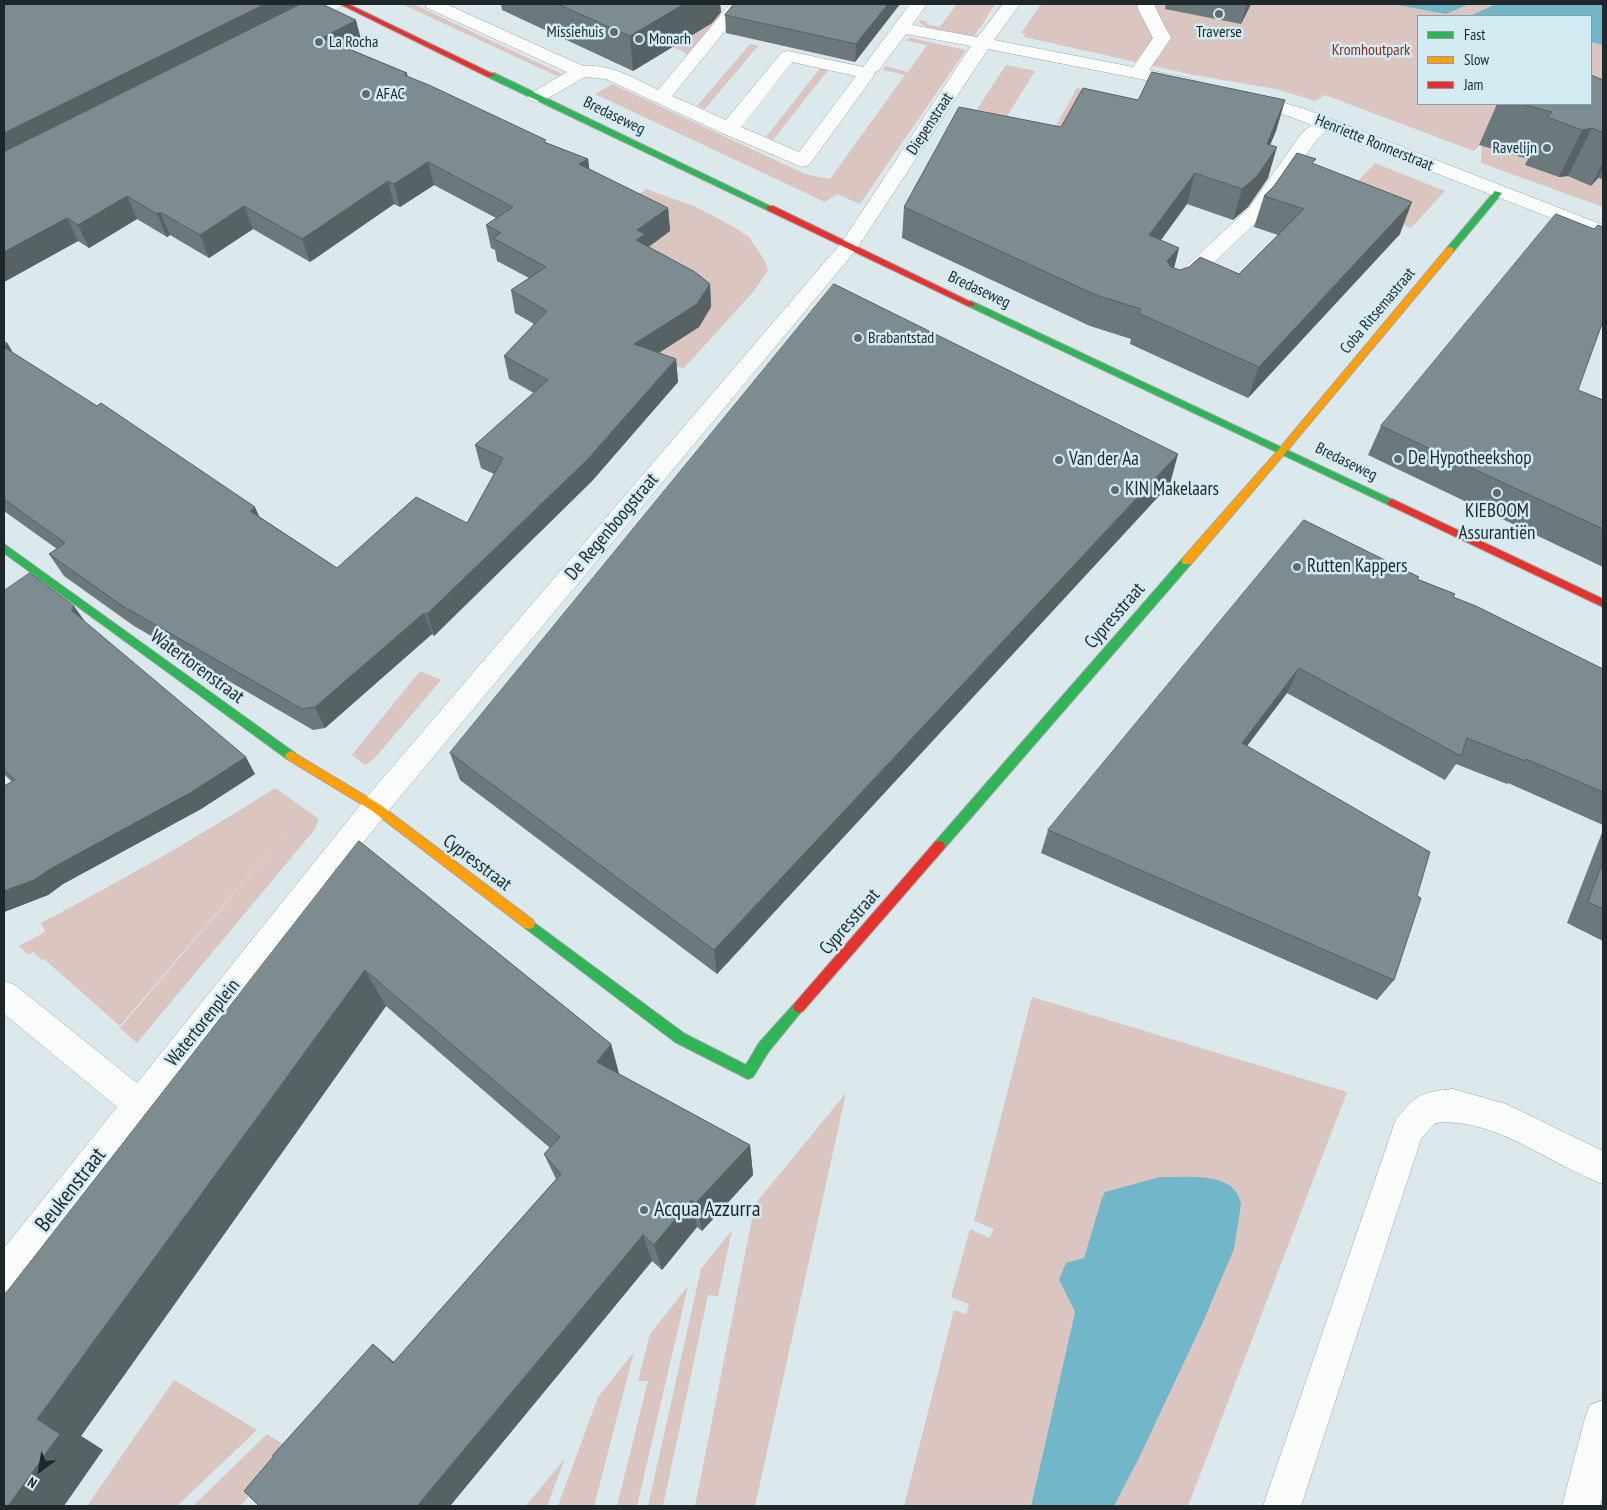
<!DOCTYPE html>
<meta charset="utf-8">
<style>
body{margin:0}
#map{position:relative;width:1607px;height:1510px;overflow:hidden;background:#dbe8ec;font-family:"PT Sans Narrow",sans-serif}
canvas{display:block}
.frame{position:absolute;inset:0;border:5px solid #1e272a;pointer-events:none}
.legend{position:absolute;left:1417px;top:15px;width:175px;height:90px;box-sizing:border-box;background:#d3ecf4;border:1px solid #8b9da3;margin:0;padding:6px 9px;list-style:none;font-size:15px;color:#1e272a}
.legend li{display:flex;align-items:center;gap:10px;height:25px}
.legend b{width:25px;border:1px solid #8b9da3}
.north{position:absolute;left:15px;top:1445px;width:50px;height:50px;-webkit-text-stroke:4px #d3ecf4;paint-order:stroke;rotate:212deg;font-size:14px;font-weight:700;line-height:20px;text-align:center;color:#1e272a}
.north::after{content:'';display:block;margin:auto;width:18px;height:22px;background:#1e272a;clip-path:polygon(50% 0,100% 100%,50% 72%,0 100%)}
</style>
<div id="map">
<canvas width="1607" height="1510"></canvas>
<div class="frame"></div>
<ul class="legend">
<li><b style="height:6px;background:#30b455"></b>Fast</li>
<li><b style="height:6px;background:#ff9f0a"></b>Slow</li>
<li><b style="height:6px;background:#e5322d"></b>Jam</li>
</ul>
<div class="north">N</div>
</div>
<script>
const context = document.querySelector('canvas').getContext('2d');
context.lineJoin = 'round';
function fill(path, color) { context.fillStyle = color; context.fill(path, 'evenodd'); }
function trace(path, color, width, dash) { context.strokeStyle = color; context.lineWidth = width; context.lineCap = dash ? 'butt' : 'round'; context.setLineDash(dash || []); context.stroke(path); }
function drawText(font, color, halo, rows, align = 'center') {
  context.font = font + ' "PT Sans Narrow",sans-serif'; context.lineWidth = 5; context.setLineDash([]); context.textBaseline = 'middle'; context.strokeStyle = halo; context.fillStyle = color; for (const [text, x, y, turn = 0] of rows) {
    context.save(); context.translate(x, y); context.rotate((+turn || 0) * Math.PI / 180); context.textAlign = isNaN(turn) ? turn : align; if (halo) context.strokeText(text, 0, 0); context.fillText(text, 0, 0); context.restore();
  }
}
const green = new Path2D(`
 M 402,4 L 413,4 L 562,74 L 557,76 Z
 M 957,4 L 996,4 L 991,9 L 992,9 L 980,28 L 977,28 L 979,29 L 973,38 L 927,28 L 919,22 L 920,20 L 927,22 L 926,24 L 940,27 Z
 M 1041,4 L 1603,4 L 1603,207 L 1481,163 L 1482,142 L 1474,151 L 1325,95 L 1315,101 L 1276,89 L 1194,75 L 1024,37 L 1025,34 L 1021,33 ZM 1418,16 L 1591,16 L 1591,104 L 1418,104 Z
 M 720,9 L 720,17 L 687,55 L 682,51 L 666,44 Z
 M 911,38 L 966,50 L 860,204 L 837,194 L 825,202 L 595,94 L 612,84 L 805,174 L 830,179 L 905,75 L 883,70 L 885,66 L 908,72 L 927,45 L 905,40 Z
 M 750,44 L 758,46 L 705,109 L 697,106 Z
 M 1006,65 L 1035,71 L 998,131 L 1044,147 L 1077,88 L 1093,91 L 1058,155 L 966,126 Z
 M 821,67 L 829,69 L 773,140 L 766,137 Z
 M 1375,163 L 1445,191 L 1411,228 L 1340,200 Z
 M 646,189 L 696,207 L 730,225 L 749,237 L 764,260 L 768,270 L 754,291 L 684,368 L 633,359 L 635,197 Z
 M 420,671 L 441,680 L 374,759 L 365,765 L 352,755 Z
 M 275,788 L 319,819 L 315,829 L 137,1043 L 120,1028 L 302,813 L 120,1026 L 44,959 L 42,960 L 33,952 L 29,955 L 19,946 L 45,932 L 41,923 C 120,881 199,837 275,788 Z
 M 1032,997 L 1347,1092 L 1188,1506 L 1114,1506 L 1137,1462 L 1091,1238 L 1084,1258 L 1059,1280 L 1075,1312 L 1031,1506 L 904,1506 L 954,1310 L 966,1314 L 969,1304 L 951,1297 L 970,1229 L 989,1238 L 994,1229 L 974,1221 Z
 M 846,1093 L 755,1506 L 695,1506 L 755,1204 Z
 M 732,1230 L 718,1296 L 708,1295 L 663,1506 L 648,1506 L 701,1269 Z
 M 688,1286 L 637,1506 L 617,1506 L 648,1381 L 638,1381 L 650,1334 Z
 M 634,1352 L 594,1506 L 558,1506 L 598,1397 Z
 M 174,1380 L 257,1430 L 177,1506 L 87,1506 Z
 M 267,1434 L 291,1449 L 240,1506 L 193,1506 Z
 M 565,1458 L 547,1506 L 526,1506 Z`);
const water = new Path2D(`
 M 1392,4 L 1469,4 L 1446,14 Z
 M 1496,4 L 1603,4 L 1603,45 L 1591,42 L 1591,16 L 1470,16 Z
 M 1160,1177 C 1187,1178 1235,1170 1241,1204 L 1234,1249 L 1203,1322 L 1137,1462 L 1114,1506 L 1031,1506 L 1075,1312 L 1059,1280 L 1066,1263 L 1084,1258 L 1102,1198 L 1105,1192 Z`);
const lane = new Path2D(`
 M 425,4 L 446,4 L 583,66 C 611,64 634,78 658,90 L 730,4 L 747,4 L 672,96 L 726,120 L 782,52 L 788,51 L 863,67 L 910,4 L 927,4 L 912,25 L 982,38 L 988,39 L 991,43 L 988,47 L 982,48 L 906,34 L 878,71 L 875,72 L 873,77 L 809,165 L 802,167 L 722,133 L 606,79 L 585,77 L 543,101 L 537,102 L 531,101 L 528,97 L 531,93 L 567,72 L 427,8 ZM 792,62 L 856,76 L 799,152 L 741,127 Z
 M 1324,118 L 1331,120 L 1333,124 L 1315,142 L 1263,216 L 1185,290 L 1178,292 L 1171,290 L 1168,285 L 1171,280 L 1249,208 L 1301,134 L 1317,120 Z
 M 1453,1089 L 1506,1104 L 1603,1151 L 1603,1184 C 1550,1165 1494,1116 1435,1123 L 1421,1139 L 1301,1506 L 1263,1506 L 1396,1119 C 1419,1093 1419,1093 1453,1089 Z
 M 1603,1400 L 1603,1493 L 1600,1506 L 1562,1506 L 1585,1418 L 1590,1405 Z`);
const street = new Path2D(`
 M 320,4 L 341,4 L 339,8 L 301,27 L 295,28 L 289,27 L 286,23 L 289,19 Z
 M 1003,4 L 1020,4 L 994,40 L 1133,67 L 1153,38 L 1137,7 L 1139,4 L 1155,4 L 1155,7 L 1171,38 L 1149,70 L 1192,79 L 1195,83 L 1192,87 L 1186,88 L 988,49 L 856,250 L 385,815 L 16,1287 L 4,1292 L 4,1248 L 117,1107 L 4,1014 L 4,981 L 15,985 L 137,1083 L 365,799 L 842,242 L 973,43 Z
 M 1247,92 L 1305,109 L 1603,225 L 1603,238 L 1291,117 L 1241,101 L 1238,97 L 1241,93 Z`);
const fast = new Path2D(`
 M 488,73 L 494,73 L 774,208 L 767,210 L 488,77 Z
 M 1495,191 L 1502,193 L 1453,252 L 1447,252 L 1447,248 Z
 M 971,301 L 1395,501 L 1397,503 L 1392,507 L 1389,505 L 968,306 L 968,302 Z
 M 4,544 L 295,753 L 297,756 L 295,759 L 287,759 L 4,553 Z
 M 1187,557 L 1191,558 L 1192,561 L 1191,564 L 943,850 L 939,851 L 935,850 L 933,846 L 935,842 L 1183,558 Z
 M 529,919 L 685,1034 L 746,1065 L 759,1043 L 795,1003 L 799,1001 L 803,1003 L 805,1007 L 769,1051 L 753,1077 L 748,1079 L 675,1042 L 525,928 L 523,924 L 525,920 Z`);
const slow = new Path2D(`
 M 1450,247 L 1453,248 L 1453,252 L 1286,452 L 1191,564 L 1183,564 L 1182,561 L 1183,558 L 1280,448 L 1447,248 Z
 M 291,751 L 379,804 L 533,920 L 535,924 L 533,928 L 529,929 L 525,928 L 371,810 L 287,759 L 285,756 L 287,753 Z`);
const jam = new Path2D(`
 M 340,4 L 348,4 L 495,75 L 488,77 Z
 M 767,206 L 773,206 L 975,304 L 974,306 L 968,306 L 767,210 Z
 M 1392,499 L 1603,599 L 1603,607 L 1389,505 L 1387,503 Z
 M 939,841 L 943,842 L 945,846 L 943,850 L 803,1011 L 799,1013 L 795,1011 L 793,1007 L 795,1003 L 935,842 Z`);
const wall = new Path2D(`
 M 4,4 L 298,4 L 298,5 L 362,43 L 350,49 L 407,73 L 408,77 L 547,143 L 588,159 L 589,169 L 668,208 L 670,231 L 648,247 L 710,284 L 711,307 L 699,327 L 659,353 L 676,359 L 678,382 L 592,481 L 434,636 L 432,634 L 325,728 L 313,730 L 134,626 L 64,576 L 49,554 L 57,549 L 4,511 L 4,341 L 13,353 L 260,517 L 337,568 L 467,523 L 494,474 L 481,468 L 475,445 L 534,393 L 509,379 L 504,356 L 534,324 L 515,313 L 511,290 L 529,278 L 497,261 L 495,250 L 491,248 L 486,225 L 496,218 L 434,185 L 400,207 L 394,204 L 310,262 L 253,229 L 209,258 L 170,235 L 167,237 L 137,219 L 89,248 L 78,241 L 4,282 Z
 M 499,4 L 720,4 L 721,12 L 712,23 L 633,71 L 502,10 L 501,4 Z
 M 734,4 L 900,4 L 855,62 L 726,33 L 725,15 Z
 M 1166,4 L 1251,4 L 1241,24 L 1165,9 Z
 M 1603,80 L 1603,179 L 1598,178 L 1591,186 L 1568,176 L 1559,177 L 1525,165 L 1528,159 L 1479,145 L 1497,104 L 1591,104 Z
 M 1138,100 L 1285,100 L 1276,131 L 1270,145 L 1268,178 L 1248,207 L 1233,220 L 1187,204 L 1161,240 L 1179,248 L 1174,268 L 1180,270 L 1239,274 L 1278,235 L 1254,227 L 1264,196 L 1315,164 L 1400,234 L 1248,398 L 1130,344 L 1131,339 L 1090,326 L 902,238 L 904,207 L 1061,127 Z
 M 1594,229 L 1578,390 L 1603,400 L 1603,567 L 1368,455 L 1381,426 Z
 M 1170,484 L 717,974 L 460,780 L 450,753 Z
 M 1417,579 L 1455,594 L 1453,597 L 1603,669 L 1603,825 L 1508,783 L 1507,784 L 1456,764 L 1445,780 L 1287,693 L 1247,746 L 1417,896 L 1394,980 L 1377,1000 L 1041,853 L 1048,830 Z
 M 4,591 L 85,622 L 255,774 L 201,809 L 63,884 L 48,895 L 4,912 L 4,786 L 12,782 L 4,774 Z
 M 1603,830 L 1603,941 L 1567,923 Z
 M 359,841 L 611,1044 L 619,1074 L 750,1145 L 753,1175 L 702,1231 L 697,1227 L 662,1270 L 652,1261 L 450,1506 L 373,1344 L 394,1362 L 556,1179 L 544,1154 L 550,1148 L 386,1006 L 81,1436 L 103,1450 L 4,1506 Z`);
const shadedWall = new Path2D(`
 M 265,4 L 298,4 L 300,12 L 4,162 L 4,133 Z
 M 684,4 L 720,4 L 721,12 L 712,23 L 633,71 L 630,36 Z
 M 888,4 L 900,4 L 855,62 L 856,44 Z
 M 1247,4 L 1251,4 L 1241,24 Z
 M 356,20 L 362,43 L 329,60 L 322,38 Z
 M 1285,100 L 1276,131 L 1258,173 L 1277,147 L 1268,178 L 1248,207 L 1233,220 L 1242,189 L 1267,144 Z
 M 1592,128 L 1568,176 L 1559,177 L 1582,130 Z
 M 588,159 L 591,181 L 579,164 Z
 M 428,162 L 434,185 L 400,207 L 394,184 Z
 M 1603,162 L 1603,167 L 1598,178 L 1591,186 Z
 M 1195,173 L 1187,204 L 1142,266 L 1149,235 Z
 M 388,181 L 394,204 L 310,262 L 302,239 Z
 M 127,196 L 137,219 L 89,248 L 78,225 Z
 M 1412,202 L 1400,234 L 1248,398 L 1259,367 Z
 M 244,206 L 253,229 L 209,258 L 200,235 Z
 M 668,208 L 670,231 L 647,248 L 636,240 L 637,230 Z
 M 160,212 L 170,235 L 167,237 L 157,214 Z
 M 67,218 L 78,241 L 4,282 L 4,252 Z
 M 1179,248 L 1171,279 L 1167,261 Z
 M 710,284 L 711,307 L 699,327 L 636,367 L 634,344 Z
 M 8,344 L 21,367 L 4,348 L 4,346 Z
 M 676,359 L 678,382 L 592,481 L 434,636 L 427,614 Z
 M 1178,454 L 1170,484 L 717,974 L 714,950 Z
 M 255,507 L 265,529 L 250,511 Z
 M 74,606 L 86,623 L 71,610 Z
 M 424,613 L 432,634 L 325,728 L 315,707 Z
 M 1299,668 L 1287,693 L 1231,767 L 1242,743 Z
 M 246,757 L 255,774 L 201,809 L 63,884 L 48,895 L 4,912 L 4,891 L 50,869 Z
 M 365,970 L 386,1006 L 81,1436 L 103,1450 L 64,1506 L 8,1506 L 37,1419 Z
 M 611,1044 L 620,1077 L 597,1062 Z
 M 750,1145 L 753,1175 L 702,1231 L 696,1203 Z
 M 691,1200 L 697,1227 L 662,1270 L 654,1245 Z
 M 643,1235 L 652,1261 L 450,1506 L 417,1506 Z
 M 373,1344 L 397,1365 L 393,1363 Z`);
const building = new Path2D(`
 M 4,4 L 265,4 L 4,133 Z
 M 301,4 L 322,4 L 356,20 L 322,38 L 407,73 L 404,75 L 429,85 L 546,140 L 544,142 L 588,159 L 579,164 L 668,208 L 637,230 L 645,234 L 636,240 L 695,272 L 710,284 L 697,304 L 634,344 L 676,359 L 588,459 L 427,614 L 424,613 L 315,707 L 302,709 L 121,605 L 49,554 L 65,543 L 4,499 L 4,347 L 97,406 L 101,403 L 255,507 L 250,511 L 337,568 L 416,497 L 467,523 L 503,458 L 475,445 L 548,380 L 504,356 L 547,311 L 511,290 L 546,267 L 493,238 L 501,233 L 486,225 L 513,207 L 428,162 L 394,184 L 388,181 L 302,239 L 244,206 L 200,235 L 160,212 L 157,214 L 127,196 L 78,225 L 67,218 L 4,252 L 4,152 Z
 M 558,4 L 684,4 L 630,36 Z
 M 734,4 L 888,4 L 856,44 L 725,15 Z
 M 1152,72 L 1285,100 L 1267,144 L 1277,147 L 1257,176 L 1242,189 L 1195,173 L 1149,235 L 1179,248 L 1167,261 L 1171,267 L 1180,270 L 1189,267 L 1200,257 L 1239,274 L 1304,209 L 1264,196 L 1274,186 L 1297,153 L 1316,159 L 1312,163 L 1412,202 L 1259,367 L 1138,313 L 1141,309 L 1096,295 L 904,207 L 959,107 L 1061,127 L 1083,88 L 1138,100 Z
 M 1591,75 L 1603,80 L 1603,133 L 1592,128 L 1582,130 L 1547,117 L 1552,112 L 1522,104 L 1591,104 Z
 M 1556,214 L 1594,229 L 1598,225 L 1603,227 L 1603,321 L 1578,390 L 1603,400 L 1603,529 L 1381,426 Z
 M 834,284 L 1178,454 L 714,950 L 450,753 Z
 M 4,341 L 8,344 L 4,346 Z
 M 1304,520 L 1419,577 L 1417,579 L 1455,594 L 1453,597 L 1476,606 L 1603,669 L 1603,792 L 1526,759 L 1525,761 L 1467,738 L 1461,756 L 1299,668 L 1242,743 L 1430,852 L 1417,896 L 1421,898 L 1394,980 L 1048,830 Z
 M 30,573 L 74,606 L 71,610 L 246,757 L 190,793 L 50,869 L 34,880 L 4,891 L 4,786 L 15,780 L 4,770 L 4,591 Z
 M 359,841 L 611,1044 L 597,1062 L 750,1145 L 696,1203 L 691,1200 L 654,1245 L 643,1235 L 417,1506 L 259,1506 L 244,1491 L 273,1457 L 273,1455 L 373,1344 L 393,1363 L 561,1174 L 544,1154 L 560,1137 L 365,970 L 37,1419 L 60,1434 L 8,1506 L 4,1506 L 4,1296 Z
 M 1603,862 L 1603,909 L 1588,902 Z`);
const markers = [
 [1219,14,5,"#606b6e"],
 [614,32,5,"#606b6e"],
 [639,39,5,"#606b6e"],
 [319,42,5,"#606b6e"],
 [366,94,5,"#606b6e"],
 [1547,148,5,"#606b6e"],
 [858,338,5,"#606b6e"],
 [1398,459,5,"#606b6e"],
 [1059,460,5,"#606b6e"],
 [1115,490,5,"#606b6e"],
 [1497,493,5,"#606b6e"],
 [1297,567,5,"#606b6e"],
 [644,1210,5,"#606b6e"]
];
const farPoinames = [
 ["Missiehuis",604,32,"right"],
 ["Traverse",1219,32,"center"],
 ["Monarh",649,39],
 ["La Rocha",329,42],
 ["AFAC",376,94],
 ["Ravelijn",1537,148,"right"],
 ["Brabantstad",868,338]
];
const farParknames = [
 ["Kromhoutpark",1371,50]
];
const farStreetnames = [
 ["Bredaseweg",614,116,26],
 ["Diepenstraat",930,124,-57],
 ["Henriette Ronnerstraat",1374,143,22],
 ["Bredaseweg",979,290,25],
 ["Coba Ritsemastraat",1378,311,-50],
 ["Bredaseweg",1346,462,26]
];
const poiNames = [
 ["De Hypotheekshop",1408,459],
 ["Van der Aa",1069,460],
 ["KIN Makelaars",1125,490],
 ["KIEBOOM",1497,512,"center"],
 ["Assurantiën",1497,534,"center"],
 ["Rutten Kappers",1307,567]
];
const streetNames = [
 ["De Regenboogstraat",612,527,-50],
 ["Cypresstraat",1115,616,-49],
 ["Watertorenstraat",197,667,36],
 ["Cypresstraat",477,863,37],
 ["Cypresstraat",850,922,-49],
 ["Watertorenplein",203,1023,-51]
];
const nearStreetnames = [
 ["Beukenstraat",71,1190,-52]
];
const nearPoinames = [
 ["Acqua Azzurra",654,1210]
];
fill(green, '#dac5c1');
fill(water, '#71b6c9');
trace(lane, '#9ca6a9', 1);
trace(street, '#9ca6a9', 1);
trace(fast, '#9ca6a9', 2);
trace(slow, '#9ca6a9', 2);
trace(jam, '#9ca6a9', 2);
fill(lane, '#fafcfc');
fill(street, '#fafcfc');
fill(fast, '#30b455');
fill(slow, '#ff9f0a');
fill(jam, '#e5322d');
fill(wall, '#6b787c');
fill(shadedWall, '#576265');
fill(building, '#7c8c90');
trace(building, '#576265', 1);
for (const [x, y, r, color] of markers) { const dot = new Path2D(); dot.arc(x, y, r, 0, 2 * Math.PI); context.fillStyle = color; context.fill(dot); trace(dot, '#d3ecf4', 2); }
drawText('16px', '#1e272a', '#d3ecf4', farPoinames, 'left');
drawText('16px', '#862d20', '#d3ecf4', farParknames);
drawText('16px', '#1e272a', '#d3ecf4', farStreetnames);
drawText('19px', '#1e272a', '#d3ecf4', poiNames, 'left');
drawText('19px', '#1e272a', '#d3ecf4', streetNames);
drawText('22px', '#1e272a', '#d3ecf4', nearStreetnames);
drawText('22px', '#1e272a', '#d3ecf4', nearPoinames, 'left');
</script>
